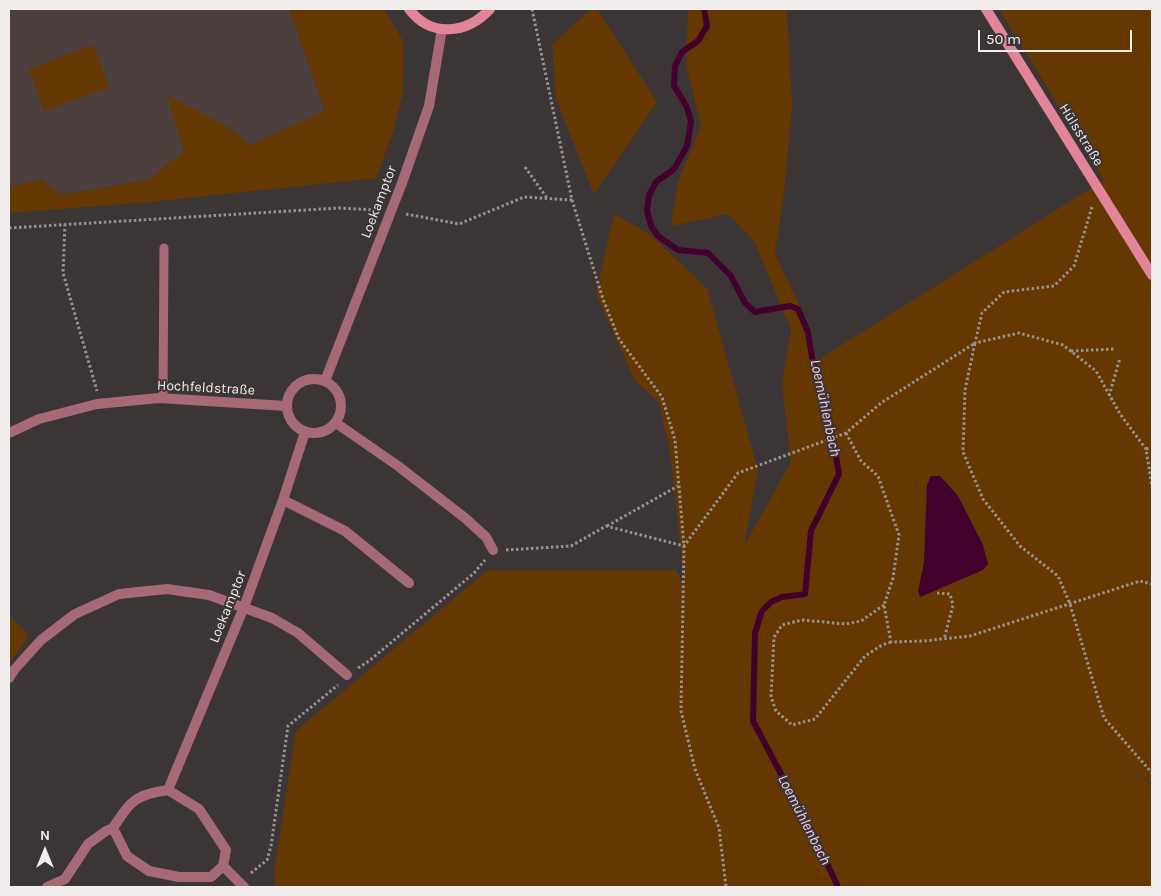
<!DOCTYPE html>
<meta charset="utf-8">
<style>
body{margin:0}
#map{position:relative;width:1161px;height:896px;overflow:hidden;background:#3c3535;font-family:Karla,sans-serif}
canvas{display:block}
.frame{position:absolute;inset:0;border:10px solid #f2eeed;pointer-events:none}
.north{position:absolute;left:20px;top:826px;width:50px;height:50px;-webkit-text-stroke:4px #3c3535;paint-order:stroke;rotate:0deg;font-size:14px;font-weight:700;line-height:20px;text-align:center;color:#f2eeed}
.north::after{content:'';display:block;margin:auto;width:18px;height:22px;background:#f2eeed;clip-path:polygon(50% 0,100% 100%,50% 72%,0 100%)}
.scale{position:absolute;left:978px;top:30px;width:154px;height:22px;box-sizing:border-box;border:2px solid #f2eeed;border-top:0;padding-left:6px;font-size:15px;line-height:18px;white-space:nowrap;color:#f2eeed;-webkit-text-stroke:4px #3c3535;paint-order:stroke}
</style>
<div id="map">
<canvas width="1161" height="896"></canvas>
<div class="frame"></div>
<div class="north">N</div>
<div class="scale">50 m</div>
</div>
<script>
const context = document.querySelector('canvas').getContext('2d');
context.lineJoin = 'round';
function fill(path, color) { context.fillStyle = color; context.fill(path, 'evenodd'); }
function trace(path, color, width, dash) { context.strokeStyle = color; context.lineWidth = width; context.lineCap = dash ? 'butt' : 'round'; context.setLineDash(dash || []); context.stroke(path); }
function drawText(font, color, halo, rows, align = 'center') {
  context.font = font + ' Karla,sans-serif'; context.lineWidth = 4; context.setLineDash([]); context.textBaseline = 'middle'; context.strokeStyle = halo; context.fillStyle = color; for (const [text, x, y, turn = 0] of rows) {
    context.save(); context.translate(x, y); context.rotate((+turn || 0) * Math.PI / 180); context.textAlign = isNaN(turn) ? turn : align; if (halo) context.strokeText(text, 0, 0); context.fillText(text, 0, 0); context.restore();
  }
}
const built = new Path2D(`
 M 9,9 L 289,9 L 325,111 L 250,145 L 231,129 L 168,96 L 185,151 L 148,180 L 62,195 L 41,179 L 9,187 Z`);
const green = new Path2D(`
 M 289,9 L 384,9 L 403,41 L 403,92 L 392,135 L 376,178 L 149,202 L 9,213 L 9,187 L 41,179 L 62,195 L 148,180 L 184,151 L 167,95 L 231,129 L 250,145 L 325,111 Z
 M 591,9 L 597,9 L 657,102 L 594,194 L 556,99 L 552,45 Z
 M 688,9 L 787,9 L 792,106 L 784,193 L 775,255 L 798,302 L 818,360 L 1104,180 L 999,9 L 1152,9 L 1152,784 L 1127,762 L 1152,786 L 1152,887 L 275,887 L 274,872 L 296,731 L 488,570 L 676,570 L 685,587 L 670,450 L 659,403 L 634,379 L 596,293 L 614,214 L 648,233 L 707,288 L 758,470 L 744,546 L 791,462 L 782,384 L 791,329 L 754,241 L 728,214 L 671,226 L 678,181 L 701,126 L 686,65 ZM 940,476 L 958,496 L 983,545 L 918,591 L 924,563 L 927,485 Z
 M 93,45 L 109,87 L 44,111 L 29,69 Z
 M 9,616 L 29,635 L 9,663 Z`);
const water = new Path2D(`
 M 931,476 L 940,476 L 958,496 L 983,545 L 988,564 L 983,570 L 920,597 L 918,591 L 924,563 L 927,485 Z`);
const stream = new Path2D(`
 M 704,9 L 707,26 L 698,41 L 682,52 L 675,66 L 674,86 L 687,107 L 691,122 L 687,146 L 674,169 L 656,182 L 649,195 L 647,211 L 651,226 L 658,236 L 678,250 L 708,253 L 731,276 L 745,303 L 755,312 L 790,306 L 798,309 L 808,332 L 812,357 L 827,407 L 839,474 L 811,531 L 805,594 L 782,597 L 771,602 L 762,611 L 755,633 L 753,721 L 816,840 L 838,887`);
const path = new Path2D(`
 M 532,9 L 572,200 L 603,299 L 619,339 L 662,397 L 675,440 L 684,546 L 681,711 L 695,769 L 719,828 L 726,887
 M 525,167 L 547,198
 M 1092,207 L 1074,266 L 1054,286 L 1004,292 L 982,313 L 975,343 L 1019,333 L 1063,345 L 1096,371 L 1120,414 L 1146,449 L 1152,487
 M 406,214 L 459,224 L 524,197 L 572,200
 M 65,224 L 63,273 L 97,391
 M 9,228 L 339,208 L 375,210
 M 1071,351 L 1116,349
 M 1109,396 L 1120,358
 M 846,433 L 861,461 L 878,476 L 899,535 L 893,578 L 884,605 L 891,642 L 924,641 L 970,636 L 1140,581 L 1152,584
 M 1146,449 L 1152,448
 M 607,526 L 678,486
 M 506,550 L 571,546 L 606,526 L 684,546 L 738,473 L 846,433 L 881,403 L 975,343 L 965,390 L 963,452 L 983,499 L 1020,546 L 1058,576 L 1070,604 L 1104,718 L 1152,773
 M 937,593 L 950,594 L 953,605 L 944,639
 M 884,605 L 861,621 L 846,624 L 802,620 L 782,625 L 774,637 L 771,697 L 776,711 L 792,725 L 815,719 L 865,656 L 882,645 L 891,642
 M 358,668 L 369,661 L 474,573 L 485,560
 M 251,873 L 267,860 L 271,846 L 288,726 L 338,685`);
const service = new Path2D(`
 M 163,398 L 164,248`);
const minor = new Path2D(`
 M287 406a27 27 0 1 1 54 0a27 27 0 1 1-54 0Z
 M 325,381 L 402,183 L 429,106 L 442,29
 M 336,423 L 398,466 L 465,518 L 486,537 L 493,550
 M 9,433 L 39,419 L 97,404 L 159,398 L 286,406
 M 283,500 L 345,531 L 409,583
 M 9,678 L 14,670 L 41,640 L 75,614 L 119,594 L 167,589 L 209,595 L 272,618 L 298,633 L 347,675
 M 168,790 L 244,607 L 283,500 L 305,432
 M 168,790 L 199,809 L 226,850 L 223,866 L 211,877 L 179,877 L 149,871 L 127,856 L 113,828 C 131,801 134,795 168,790 Z
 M 223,866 L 244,887
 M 47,887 L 65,879 L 88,844 L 106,831 L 113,828`);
const secondary = new Path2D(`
 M 409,9 C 431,38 467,34 490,9
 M 986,9 L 1152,275`);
const streetNames = [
 ["Hülsstraße",1081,135,58],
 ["Loekamptor",379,202,-69],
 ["Hochfeldstraße",206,388,3],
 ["Loekamptor",228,607,-68]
];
const waterNames = [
 ["Loemühlenbach",825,408,78],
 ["Loemühlenbach",804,820,63]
];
fill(built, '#4c3f3e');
fill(green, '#643800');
fill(water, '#43002c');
trace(stream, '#43002c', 6);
trace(path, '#979191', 3, [2.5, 2.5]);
trace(service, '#a66a77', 9);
trace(minor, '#a66a77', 10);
trace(secondary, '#e3859a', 10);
drawText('14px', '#f2eeed', '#3c3535', streetNames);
drawText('italic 15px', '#f6cae0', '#3c3535', waterNames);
</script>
